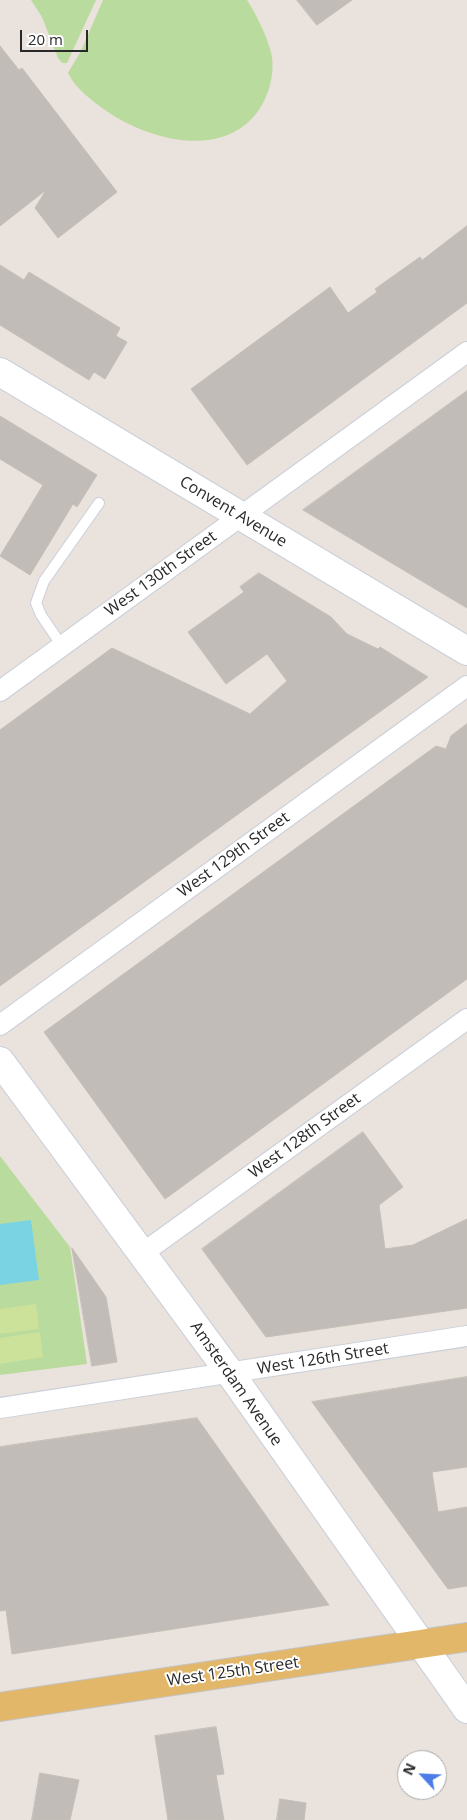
<!DOCTYPE html>
<style>
body{margin:0}
#map{position:relative;width:467px;height:1820px;overflow:hidden;background:#eae2dc;font-family:"Open Sans",sans-serif}
canvas{display:block}
.north{position:absolute;left:397px;top:1750px;width:50px;height:50px;box-sizing:border-box;background:#fff;border:1px solid #a9a9a9;border-radius:50%;rotate:295deg;font-size:14px;font-weight:700;line-height:20px;text-align:center;color:#292929}
.north::after{content:'';display:block;margin:auto;width:18px;height:22px;background:#4b7ce7;clip-path:polygon(50% 0,100% 100%,50% 72%,0 100%)}
.scale{position:absolute;left:20px;top:30px;width:68px;height:22px;box-sizing:border-box;border:2px solid #292929;border-top:0;padding-left:6px;font-size:15px;line-height:18px;white-space:nowrap;color:#292929;-webkit-text-stroke:4px #fff;paint-order:stroke}
</style>
<div id="map">
<canvas width="467" height="1820"></canvas>
<div class="north">N</div>
<div class="scale">20 m</div>
</div>
<script>
const context = document.querySelector('canvas').getContext('2d');
context.lineJoin = 'round';
function fill(path, color) { context.fillStyle = color; context.fill(path, 'evenodd'); }
function trace(path, color, width, dash) { context.strokeStyle = color; context.lineWidth = width; context.lineCap = dash ? 'butt' : 'round'; context.setLineDash(dash || []); context.stroke(path); }
function drawText(font, color, halo, rows, align = 'center') {
  context.font = font + ' "Open Sans",sans-serif'; context.lineWidth = 4; context.setLineDash([]); context.textBaseline = 'middle'; context.strokeStyle = halo; context.fillStyle = color; for (const [text, x, y, turn = 0] of rows) {
    context.save(); context.translate(x, y); context.rotate((+turn || 0) * Math.PI / 180); context.textAlign = isNaN(turn) ? turn : align; if (halo) context.strokeText(text, 0, 0); context.fillText(text, 0, 0); context.restore();
  }
}
const green = new Path2D(`
 M 31,0 L 96,0 L 67,63 L 62,63 L 58,58 L 42,17 Z
 M 103,0 L 247,0 C 257,16 266,34 271,52 C 275,69 271,88 263,103 C 231,162 150,142 105,110 C 91,100 76,89 68,73 L 81,51 Z
 M 0,1156 L 70,1247 L 87,1364 L 0,1375 Z`);
const pitch = new Path2D(`
 M 36,1304 L 39,1329 L 0,1334 L 0,1309 Z
 M 40,1332 L 43,1357 L 0,1364 L 0,1338 Z`);
const water = new Path2D(`
 M 31,1220 L 39,1280 L 0,1285 L 0,1224 Z`);
const building = new Path2D(`
 M 297,0 L 352,0 L 317,25 Z
 M 0,46 L 19,70 L 22,68 L 117,192 L 58,238 L 35,208 L 46,190 L 0,226 Z
 M 467,226 L 467,303 L 247,465 L 191,389 L 330,287 L 348,313 L 377,292 L 375,289 L 420,257 L 422,260 Z
 M 0,265 L 24,280 L 29,272 L 120,328 L 116,336 L 127,342 L 105,379 L 94,372 L 89,380 L 0,325 Z
 M 467,391 L 467,608 L 303,510 Z
 M 0,416 L 97,475 L 77,507 L 73,504 L 30,575 L 0,556 L 43,485 L 0,459 Z
 M 259,573 L 331,617 L 347,634 L 378,649 L 380,647 L 428,677 L 0,986 L 0,730 L 112,648 L 250,714 L 287,681 L 267,654 L 226,684 L 188,632 L 244,592 L 240,587 Z
 M 467,724 L 467,979 L 165,1199 L 44,1032 L 436,746 L 446,749 L 451,736 Z
 M 363,1132 L 403,1187 L 379,1205 L 385,1249 L 413,1245 L 467,1219 L 467,1308 L 266,1337 L 202,1249 Z
 M 72,1248 L 106,1297 L 117,1362 L 92,1366 Z
 M 467,1377 L 467,1467 L 432,1472 L 438,1512 L 467,1507 L 467,1586 L 448,1589 L 312,1402 Z
 M 197,1418 L 329,1605 L 12,1654 L 6,1610 L 0,1611 L 0,1447 Z
 M 216,1727 L 224,1774 L 216,1775 L 224,1820 L 168,1820 L 155,1736 Z
 M 40,1773 L 79,1780 L 70,1820 L 32,1820 Z
 M 280,1799 L 306,1803 L 304,1820 L 277,1820 Z`);
const lane = new Path2D(`
 M 62,646 L 41,615 L 36,603 L 44,581 L 99,503`);
const street = new Path2D(`
 M 0,691 L 467,352
 M 0,1025 L 467,686
 M 143,1253 L 467,1019
 M 0,1408 L 467,1336`);
const secondary = new Path2D(`
 M 0,372 L 467,651
 M 0,1061 L 230,1373 L 467,1709`);
const primary = new Path2D(`
 M 0,1707 L 467,1637`);
const streetNames = [
 ["Convent Avenue",233,512,31],
 ["West 130th Street",161,574,-36],
 ["West 129th Street",234,855,-36],
 ["West 128th Street",305,1136,-36],
 ["West 126th Street",323,1359,-9],
 ["Amsterdam Avenue",236,1384,55],
 ["West 125th Street",233,1672,-8]
];
fill(green, '#badb9e');
fill(pitch, '#cce19a');
fill(water, '#79d3e2');
fill(building, '#c2bcb8');
trace(building, '#c5beb6', 1);
trace(lane, '#cacfd9', 12);
trace(street, '#cacfd9', 22);
trace(secondary, '#cacfd9', 30);
trace(primary, '#c3c3c3', 30);
trace(lane, '#fff', 10);
trace(street, '#fff', 20);
trace(secondary, '#fff', 28);
trace(primary, '#e2b769', 28);
drawText('16px', '#292929', '#fff', streetNames);
</script>
